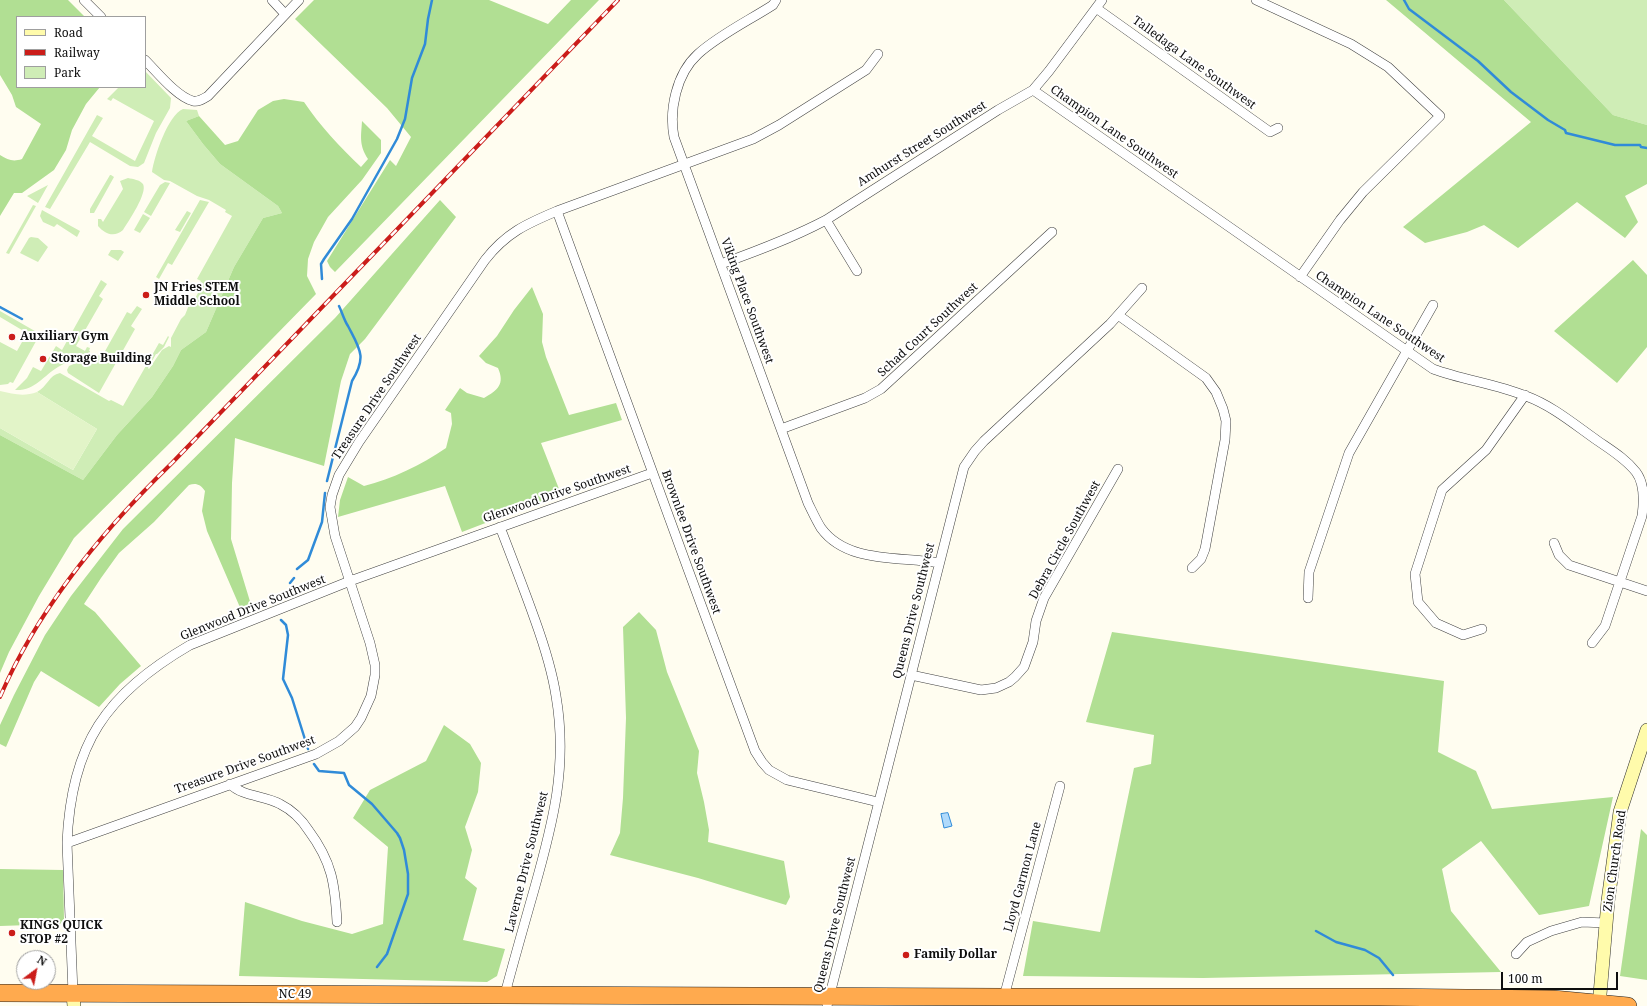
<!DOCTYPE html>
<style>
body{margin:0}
#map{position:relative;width:1647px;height:1006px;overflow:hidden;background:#fffdf0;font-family:"Noto Serif",serif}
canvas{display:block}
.legend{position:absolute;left:16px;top:16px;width:130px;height:72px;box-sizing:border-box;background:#fff;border:1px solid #9f9f9f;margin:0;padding:5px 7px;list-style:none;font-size:12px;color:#0e0e0e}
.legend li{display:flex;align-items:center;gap:8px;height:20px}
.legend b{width:20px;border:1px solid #9f9f9f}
.north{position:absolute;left:16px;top:950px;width:40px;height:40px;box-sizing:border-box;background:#fff;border:1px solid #9f9f9f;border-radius:50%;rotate:32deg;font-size:11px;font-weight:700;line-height:16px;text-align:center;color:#0e0e0e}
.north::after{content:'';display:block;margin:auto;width:14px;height:18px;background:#cb1d1a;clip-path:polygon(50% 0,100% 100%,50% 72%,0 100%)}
.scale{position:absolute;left:1501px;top:972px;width:117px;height:18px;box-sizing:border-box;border:2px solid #0e0e0e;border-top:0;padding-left:5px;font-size:12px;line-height:14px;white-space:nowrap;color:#0e0e0e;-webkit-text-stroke:3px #fff;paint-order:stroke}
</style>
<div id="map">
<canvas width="1647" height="1006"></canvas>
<ul class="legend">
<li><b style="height:5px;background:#fffbab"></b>Road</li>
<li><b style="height:5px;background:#cb1d1a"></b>Railway</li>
<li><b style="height:11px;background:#cfedb6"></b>Park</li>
</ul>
<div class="north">N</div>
<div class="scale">100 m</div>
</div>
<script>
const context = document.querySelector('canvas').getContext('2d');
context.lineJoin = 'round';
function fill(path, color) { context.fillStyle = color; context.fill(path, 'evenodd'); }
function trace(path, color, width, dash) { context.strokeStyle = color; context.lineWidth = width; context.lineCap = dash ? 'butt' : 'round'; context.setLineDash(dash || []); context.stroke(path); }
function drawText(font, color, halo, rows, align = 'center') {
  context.font = font + ' "Noto Serif",serif'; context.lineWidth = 4; context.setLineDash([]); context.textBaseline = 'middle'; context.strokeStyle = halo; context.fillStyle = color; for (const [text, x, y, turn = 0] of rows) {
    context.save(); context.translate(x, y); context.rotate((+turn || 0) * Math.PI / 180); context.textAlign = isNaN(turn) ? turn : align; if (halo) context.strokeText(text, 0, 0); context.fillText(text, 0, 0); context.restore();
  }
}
const green = new Path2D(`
 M 1504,0 L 1647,0 L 1647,125 L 1613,115 Z
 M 145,71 L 171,98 L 170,108 L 156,133 L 144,163 L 138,167 L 130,166 L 90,142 L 50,209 L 45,207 L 97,115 L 103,118 L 92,136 L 135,161 L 154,121 L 113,98 L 111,101 L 107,99 L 119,87 L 145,87 Z
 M 183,109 L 197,110 L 199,116 L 186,121 L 203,144 L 220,164 L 278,206 L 282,213 L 263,218 L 234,267 L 206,332 L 181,350 L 173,366 L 152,397 L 117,435 L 83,480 L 0,435 L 0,428 L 73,470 L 97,429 L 37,392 C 47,387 49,375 60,373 L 109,401 L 111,400 L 123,406 L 159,343 L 163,345 L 168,336 L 169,337 L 164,347 L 157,354 L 156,354 L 148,368 L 149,369 L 162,350 L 169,346 L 171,347 L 171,338 L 181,319 L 185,315 L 189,305 L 191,306 L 198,293 L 204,290 L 204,289 L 198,285 L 201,281 L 197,279 L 232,216 L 225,212 L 226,210 L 209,200 L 197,196 L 170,181 L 164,180 L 152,172 C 154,157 168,115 183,109 Z
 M 110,175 L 111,175 L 114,177 L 94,213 L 90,213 L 90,209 Z
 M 128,178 C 133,179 140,180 143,184 C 148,193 128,222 123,230 C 114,238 105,234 98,226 L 98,219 L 101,219 L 103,222 L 123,189 L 120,181 Z
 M 165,182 L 170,183 L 151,216 L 144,212 L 160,185 Z
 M 48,185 L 38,203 L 27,196 Z
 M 200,200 L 209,202 L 172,265 L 168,263 L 159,279 L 156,277 Z
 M 33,205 L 36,206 L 9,254 L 6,253 Z
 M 42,210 L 80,231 L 77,237 L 57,224 L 54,227 L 43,222 L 40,216 Z
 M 187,211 L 191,213 L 180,232 L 175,230 Z
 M 143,214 L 150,218 L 140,233 L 134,230 Z
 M 31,237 L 38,238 L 48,247 L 38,262 L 20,253 L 29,238 Z
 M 111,250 L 121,250 L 124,252 L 118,261 L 108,255 Z
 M 101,280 L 107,284 L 99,296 L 103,299 L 76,346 L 85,351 L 87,347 L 90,348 L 89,351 L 90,351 L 89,354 L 86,353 C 77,357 67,362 58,367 C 43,376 35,391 15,390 L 27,378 L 33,367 L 41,371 L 56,346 L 62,350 Z
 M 137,306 L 142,309 L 131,326 L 135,329 L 99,393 L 68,373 L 67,370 L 69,366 L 88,358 L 91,359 L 94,354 L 98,356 L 100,354 L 105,358 L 107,355 L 104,353 L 127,312 L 131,314 Z
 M 0,311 L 40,334 L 13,383 L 10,382 L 8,384 L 0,385 L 0,342 L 17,351 L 27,333 L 0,317 Z`);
const forest = new Path2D(`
 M 0,0 L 68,0 L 85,17 L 17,17 L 17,87 L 100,87 L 86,104 L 72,130 L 66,150 L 54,170 L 22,193 L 14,193 L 0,216 L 0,155 C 8,160 13,162 22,159 L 41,124 L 16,107 L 12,95 L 0,75 Z
 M 314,0 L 489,0 L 548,24 L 571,0 L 599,0 L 335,272 L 330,267 L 327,261 L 390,160 L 396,166 L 411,137 L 387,108 L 295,19 Z
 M 1386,0 L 1504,0 L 1613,115 L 1647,125 L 1647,184 L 1625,196 L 1638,222 L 1625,238 L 1577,202 L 1518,248 L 1484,225 L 1467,232 L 1425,243 L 1403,227 L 1531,122 Z
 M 284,99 L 304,102 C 320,126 340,147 361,167 L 368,159 C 359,145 361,137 362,121 L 381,140 L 381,153 L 362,180 L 328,217 L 314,242 L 308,259 L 307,276 L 316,294 L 179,434 L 74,538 L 39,596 L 9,652 L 0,673 L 0,435 L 83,480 L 117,435 L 152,397 L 173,366 L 181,350 L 206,332 L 234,267 L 263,218 L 282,213 L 278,206 L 220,164 L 203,144 L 186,121 L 199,116 L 225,145 L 238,141 L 258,110 L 273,101 Z
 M 440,200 L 456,217 L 365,339 L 350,354 L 341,381 L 324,466 L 235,438 L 232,483 L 231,539 L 252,608 L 242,612 L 207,531 L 202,511 L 205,491 C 200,484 196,483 189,485 L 154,522 L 119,553 L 101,578 L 84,604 L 95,612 L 141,666 L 120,684 L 99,707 L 41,671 L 34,682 L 6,747 L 0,744 L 0,725 L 14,695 L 45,635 L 71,596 L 123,529 L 335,318 Z
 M 1633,260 L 1647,275 L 1647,347 L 1617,383 L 1554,331 Z
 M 532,287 L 543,314 L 542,342 L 546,357 L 569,415 L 616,403 L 622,420 L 541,443 L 561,494 L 462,532 L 445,486 L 338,517 L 340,500 L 348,477 L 364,486 C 392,479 421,465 446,448 L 452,424 L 451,413 L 445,410 L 460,388 L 467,393 L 484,398 C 498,390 505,384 498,368 L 486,363 L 479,356 L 497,336 L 514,310 Z
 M 639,612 L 656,630 L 667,672 L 699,751 L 697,773 L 704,802 L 709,830 L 708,842 L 784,861 L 790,897 L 786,905 L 698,878 L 610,855 L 620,833 L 623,798 L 626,718 L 623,627 Z
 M 1112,632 L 1444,681 L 1438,752 L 1476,771 L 1492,809 L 1613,797 L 1589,906 L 1539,915 L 1481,841 L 1442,869 L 1451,911 L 1501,972 L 1203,978 L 1023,976 L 1033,921 L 1100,932 L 1134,768 L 1151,764 L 1154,735 L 1086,722 Z
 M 444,725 L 470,744 L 481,763 L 478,792 L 465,827 L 472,850 L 465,878 L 477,888 L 463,940 L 505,949 L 497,976 L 487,982 L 239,976 L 245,902 L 302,921 L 352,934 L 383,924 L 388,847 L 353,818 L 370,790 L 426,761 Z
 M 1641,829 L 1647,835 L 1647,980 L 1620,976 Z
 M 0,869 L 63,870 L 64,919 L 60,924 L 0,926 Z`);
const pitch = new Path2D(`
 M 0,391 C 13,394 24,397 37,392 L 97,429 L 73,470 L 0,428 Z`);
const water = new Path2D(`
 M 948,813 L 952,826 L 944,828 L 941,814 Z`);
const stream = new Path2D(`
 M 1404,0 L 1409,9 L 1478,61 L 1511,92 L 1548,120 L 1565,130 L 1566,133 L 1615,145 L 1640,145 L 1641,147 L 1647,148
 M 322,279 L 321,264 L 324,259 L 352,219 L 397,139 L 405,119 L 412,78 L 425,44 L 428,19 L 432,0
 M 0,307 L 22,319
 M 327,481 L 352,381 C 367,357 360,349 348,326 C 344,320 342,312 339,306
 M 297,569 L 308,560 L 322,522 L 325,493
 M 290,583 L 294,578
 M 281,620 L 286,625 L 288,635 L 283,679 L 292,698 L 308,749
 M 314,764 L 319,771 L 344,773 L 349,785 L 372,804 L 397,833 L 400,838 L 404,850 L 408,874 L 408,894 L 387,954 L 377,967
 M 1316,931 L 1336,942 L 1365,950 L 1379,958 L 1393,975`);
const street = new Path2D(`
 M 84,0 L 101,17
 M 272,0 L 285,14
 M 776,0 L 773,5 C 748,21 719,35 698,54 C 676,74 669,110 674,137 L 808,503 C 812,511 816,520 821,528 C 847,564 900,556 939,563
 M 1256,0 L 1351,44 L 1388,67 L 1440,116 L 1363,192 L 1340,220 L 1300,277
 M 1096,8 L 1270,132 L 1278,128
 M 145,60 C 157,72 177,97 193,101 C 199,102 203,99 208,96 L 299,0
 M 1033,90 L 1433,369 C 1463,380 1496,384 1526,396 C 1553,406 1575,425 1598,441 C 1611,450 1626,459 1636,472 C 1645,484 1644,501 1642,516 L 1605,626 L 1592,643
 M 557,211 C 622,392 689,571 755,751 L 762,762 L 769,770 L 787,780 L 878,802
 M 826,220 L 857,271
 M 721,264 C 757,251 792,238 826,220 L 998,110 L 1033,90 L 1049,71 L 1102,0
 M 1118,315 L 1206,378 L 1216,392 L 1223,409 L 1226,421 L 1225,440 L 1205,549 L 1201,559 L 1192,568
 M 781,429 L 865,398 L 881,389 L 1052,232
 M 500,527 C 512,558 524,589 535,620 C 544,645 552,670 556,696 C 568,766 553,823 534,890 C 524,925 514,960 505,994
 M 1554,543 L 1559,555 L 1569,565 L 1647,591
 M 1308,598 L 1309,572 L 1349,453 L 1433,305
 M 1482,629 L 1463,635 L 1436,623 L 1418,602 L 1415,574 L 1442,490 L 1486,450 L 1525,395
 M 911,675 L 981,690 L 996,688 L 1009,682 L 1015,677 L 1024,667 L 1033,642 L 1036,621 L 1044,598 L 1118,469
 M 230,784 C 243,797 264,795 280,804 C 292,810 302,820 309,831 C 332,862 335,884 337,922
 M 67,843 L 316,754 L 339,741 L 355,727 L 361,718 L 371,696 L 375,675 L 375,665 L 370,643 L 335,536 L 330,507 L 332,495 L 339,475 L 359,442 L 485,260 C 506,233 526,224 557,211 L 753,139 L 779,125 L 866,70 L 878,54
 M 1516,954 L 1527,942 L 1551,931 L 1582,922 L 1606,923
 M 73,993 L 67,843 C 71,744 106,694 190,645 L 350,581 L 652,473
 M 1004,997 L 1060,786
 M 827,1006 L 964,467 L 975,451 L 984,441 L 1110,324 L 1142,288`);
const secondary = new Path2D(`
 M 73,993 L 74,1006
 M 1599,1006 L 1608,901 L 1620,812 L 1647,730`);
const highway = new Path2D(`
 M 0,993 L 1004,997 L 1379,997 L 1553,999 L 1628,1006`);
const rail = new Path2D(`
 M 0,697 C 38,608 103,530 172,463 L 618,0`);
const markers = [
 [146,295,4,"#cb1d1a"],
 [12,337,4,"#cb1d1a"],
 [43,359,4,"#cb1d1a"],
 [12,933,4,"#cb1d1a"],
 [906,955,4,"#cb1d1a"]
];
const streetNames = [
 ["Talledaga Lane Southwest",1194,63,36],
 ["Champion Lane Southwest",1114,132,35],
 ["Amhurst Street Southwest",922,144,-32],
 ["Viking Place Southwest",747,301,70],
 ["Champion Lane Southwest",1380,317,34],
 ["Schad Court Southwest",928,330,-43],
 ["Treasure Drive Southwest",377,397,-56],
 ["Glenwood Drive Southwest",557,494,-19],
 ["Debra Circle Southwest",1065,540,-61],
 ["Brownlee Drive Southwest",691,542,70],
 ["Glenwood Drive Southwest",253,608,-22],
 ["Queens Drive Southwest",914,611,-76],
 ["Treasure Drive Southwest",245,765,-20],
 ["Zion Church Road",1615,861,-82],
 ["Laverne Drive Southwest",527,862,-76],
 ["Lloyd Garmon Lane",1023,877,-75],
 ["Queens Drive Southwest",835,925,-76],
 ["NC 49",295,995]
];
const poiNames = [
 ["JN Fries STEM",154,288],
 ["Middle School",154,302],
 ["Auxiliary Gym",20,337],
 ["Storage Building",51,359],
 ["KINGS QUICK",20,926],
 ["STOP #2",20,940],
 ["Family Dollar",914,955]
];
fill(green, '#cfedb6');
fill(forest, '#b1df93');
fill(pitch, '#e2f4c8');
fill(water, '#b0dafb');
trace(water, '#308bd8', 1);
trace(stream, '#308bd8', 2.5);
trace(street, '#414141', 10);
trace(secondary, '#303030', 14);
trace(highway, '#1f1f1f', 18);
trace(street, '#fff', 9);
trace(secondary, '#fffbab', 13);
trace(highway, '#ffaa4e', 17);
trace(rail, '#cb1d1a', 4);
trace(rail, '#fff', 2.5, [8]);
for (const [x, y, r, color] of markers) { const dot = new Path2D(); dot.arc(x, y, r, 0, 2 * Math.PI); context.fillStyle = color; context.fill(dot); trace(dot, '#fff', 1.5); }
drawText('12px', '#0e0e0e', '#fff', streetNames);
drawText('bold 12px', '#0e0e0e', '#fff', poiNames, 'left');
</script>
